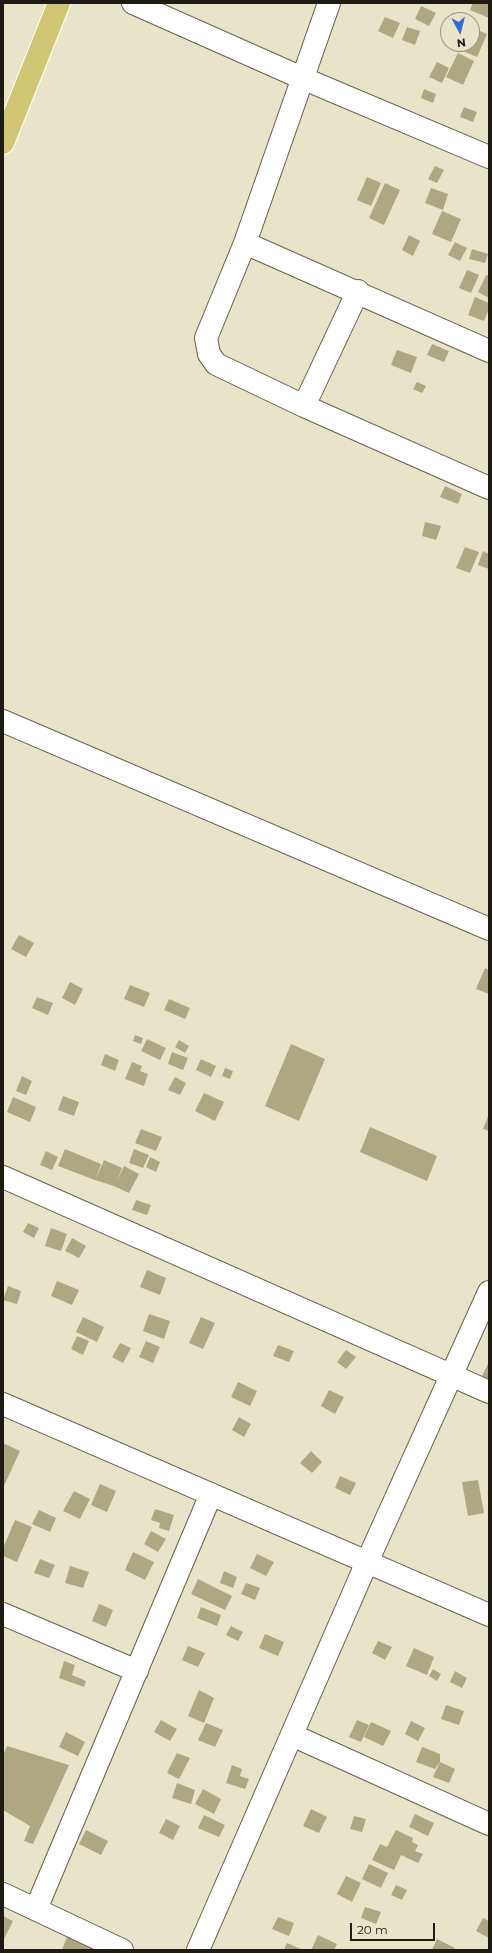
<!DOCTYPE html>
<style>
body{margin:0}
#map{position:relative;width:492px;height:1953px;overflow:hidden;background:#e8e4ca;font-family:Montserrat,sans-serif}
canvas{display:block}
.frame{position:absolute;inset:0;border:4px solid #1d1b12;pointer-events:none}
.north{position:absolute;left:440px;top:12px;width:40px;height:40px;box-sizing:border-box;background:#e8e4ca;border:1px solid #979480;border-radius:50%;rotate:173deg;font-size:11px;font-weight:700;line-height:16px;text-align:center;color:#1d1b12}
.north::after{content:'';display:block;margin:auto;width:14px;height:18px;background:#3169d7;clip-path:polygon(50% 0,100% 100%,50% 72%,0 100%)}
.scale{position:absolute;left:350px;top:1923px;width:85px;height:18px;box-sizing:border-box;border:2px solid #1d1b12;border-top:0;padding-left:5px;font-size:12px;line-height:14px;white-space:nowrap;color:#1d1b12;-webkit-text-stroke:3px #e8e4ca;paint-order:stroke}
</style>
<div id="map">
<canvas width="492" height="1953"></canvas>
<div class="frame"></div>
<div class="north">N</div>
<div class="scale">20 m</div>
</div>
<script>
const context = document.querySelector('canvas').getContext('2d');
context.lineJoin = 'round';
function fill(path, color) { context.fillStyle = color; context.fill(path, 'evenodd'); }
function trace(path, color, width, dash) { context.strokeStyle = color; context.lineWidth = width; context.lineCap = dash ? 'butt' : 'round'; context.setLineDash(dash || []); context.stroke(path); }
const building = new Path2D(`
 M 473,3 L 489,3 L 489,18 L 470,10 Z
 M 421,6 L 436,13 L 429,26 L 415,19 Z
 M 453,13 L 466,18 L 465,20 L 450,20 Z
 M 385,17 L 400,23 L 393,38 L 378,31 Z
 M 407,27 L 420,31 L 415,45 L 402,40 Z
 M 473,28 L 487,34 L 477,57 L 463,51 L 466,44 L 472,44 Z
 M 458,53 L 474,61 L 463,85 L 446,77 Z
 M 437,62 L 449,68 L 442,83 L 429,77 Z
 M 424,89 L 436,94 L 433,103 L 421,98 Z
 M 464,107 L 477,112 L 473,122 L 460,117 Z
 M 435,166 L 444,170 L 437,183 L 428,179 Z
 M 367,177 L 381,183 L 371,206 L 357,200 Z
 M 385,183 L 400,190 L 384,225 L 369,218 Z
 M 431,188 L 448,194 L 443,210 L 425,203 Z
 M 442,211 L 461,219 L 451,242 L 432,234 Z
 M 409,235 L 420,241 L 413,256 L 402,250 Z
 M 455,242 L 467,248 L 460,261 L 448,255 Z
 M 472,249 L 488,254 L 485,263 L 469,259 Z
 M 467,270 L 479,275 L 471,293 L 459,288 Z
 M 486,275 L 489,276 L 489,298 L 478,292 Z
 M 475,297 L 489,303 L 489,309 L 484,321 L 468,315 Z
 M 432,344 L 449,351 L 444,362 L 427,355 Z
 M 397,350 L 417,357 L 411,373 L 391,365 Z
 M 417,382 L 426,386 L 422,393 L 413,389 Z
 M 445,486 L 462,494 L 458,504 L 440,497 Z
 M 425,522 L 441,526 L 436,540 L 422,536 Z
 M 465,547 L 479,552 L 470,573 L 456,568 Z
 M 483,551 L 489,554 L 489,569 L 478,565 Z
 M 19,935 L 34,943 L 26,957 L 11,949 Z
 M 485,968 L 489,970 L 489,994 L 476,989 Z
 M 70,982 L 83,989 L 75,1005 L 62,998 Z
 M 130,985 L 150,993 L 144,1007 L 124,999 Z
 M 37,997 L 53,1003 L 48,1015 L 32,1008 Z
 M 169,999 L 190,1008 L 185,1019 L 164,1010 Z
 M 135,1035 L 143,1038 L 141,1044 L 133,1041 Z
 M 147,1039 L 166,1048 L 160,1060 L 141,1051 Z
 M 179,1040 L 189,1046 L 185,1053 L 175,1047 Z
 M 291,1044 L 325,1059 L 299,1121 L 265,1106 Z
 M 172,1052 L 188,1058 L 183,1070 L 168,1064 Z
 M 105,1054 L 119,1060 L 115,1071 L 101,1065 Z
 M 201,1059 L 216,1066 L 211,1077 L 196,1070 Z
 M 132,1062 L 142,1066 L 140,1071 L 148,1074 L 144,1086 L 125,1079 Z
 M 225,1068 L 233,1071 L 230,1079 L 222,1076 Z
 M 22,1076 L 32,1081 L 26,1095 L 16,1091 Z
 M 175,1077 L 186,1083 L 180,1095 L 168,1090 Z
 M 204,1093 L 224,1102 L 215,1121 L 195,1111 Z
 M 63,1096 L 79,1102 L 74,1116 L 58,1110 Z
 M 13,1097 L 36,1107 L 30,1122 L 7,1112 Z
 M 489,1114 L 489,1131 L 483,1129 Z
 M 370,1127 L 437,1156 L 427,1181 L 360,1152 Z
 M 141,1129 L 162,1137 L 156,1151 L 135,1143 Z
 M 65,1149 L 101,1164 L 95,1180 L 104,1160 L 122,1168 L 117,1181 L 124,1166 L 139,1174 L 129,1193 L 114,1186 L 95,1180 L 58,1166 Z
 M 134,1149 L 149,1155 L 143,1168 L 129,1163 Z
 M 46,1151 L 58,1157 L 52,1170 L 40,1165 Z
 M 150,1157 L 160,1162 L 156,1172 L 146,1167 Z
 M 136,1200 L 151,1205 L 147,1215 L 132,1210 Z
 M 28,1223 L 39,1228 L 34,1238 L 23,1232 Z
 M 51,1228 L 67,1234 L 61,1251 L 45,1246 Z
 M 72,1238 L 86,1246 L 79,1258 L 65,1251 Z
 M 147,1270 L 166,1278 L 160,1295 L 140,1287 Z
 M 57,1281 L 79,1290 L 72,1305 L 51,1296 Z
 M 8,1286 L 21,1291 L 17,1304 L 3,1300 Z
 M 149,1314 L 170,1321 L 164,1339 L 143,1331 Z
 M 83,1317 L 104,1327 L 97,1342 L 76,1332 Z
 M 201,1317 L 215,1323 L 203,1349 L 189,1343 Z
 M 77,1336 L 89,1341 L 83,1355 L 71,1349 Z
 M 146,1341 L 160,1347 L 153,1363 L 139,1357 Z
 M 120,1343 L 131,1348 L 123,1363 L 112,1357 Z
 M 278,1345 L 294,1351 L 289,1362 L 273,1356 Z
 M 346,1350 L 356,1357 L 346,1369 L 337,1362 Z
 M 488,1364 L 489,1365 L 489,1389 L 478,1384 Z
 M 238,1382 L 257,1391 L 250,1406 L 231,1397 Z
 M 329,1390 L 344,1397 L 335,1414 L 321,1406 Z
 M 239,1417 L 251,1424 L 244,1437 L 232,1430 Z
 M 3,1443 L 20,1451 L 3,1488 Z
 M 311,1451 L 322,1462 L 312,1473 L 300,1463 Z
 M 340,1476 L 356,1483 L 350,1495 L 335,1488 Z
 M 478,1480 L 484,1513 L 468,1516 L 462,1482 Z
 M 100,1484 L 116,1491 L 107,1512 L 91,1505 Z
 M 74,1491 L 90,1499 L 80,1519 L 63,1511 Z
 M 155,1509 L 174,1515 L 169,1531 L 159,1528 L 160,1523 L 151,1520 Z
 M 39,1510 L 56,1518 L 50,1532 L 32,1524 Z
 M 15,1520 L 32,1527 L 17,1562 L 3,1556 L 3,1548 Z
 M 151,1531 L 166,1539 L 158,1552 L 144,1544 Z
 M 133,1552 L 154,1562 L 145,1580 L 125,1570 Z
 M 257,1554 L 274,1562 L 266,1576 L 250,1568 Z
 M 40,1559 L 55,1565 L 49,1578 L 34,1573 Z
 M 70,1566 L 89,1572 L 83,1588 L 65,1583 Z
 M 224,1571 L 237,1577 L 233,1588 L 220,1583 Z
 M 198,1579 L 232,1596 L 225,1610 L 191,1594 Z
 M 246,1583 L 260,1588 L 255,1600 L 241,1594 Z
 M 99,1604 L 113,1610 L 106,1627 L 92,1621 Z
 M 201,1607 L 221,1615 L 217,1626 L 197,1618 Z
 M 231,1626 L 243,1632 L 238,1641 L 226,1635 Z
 M 265,1634 L 284,1642 L 278,1656 L 259,1648 Z
 M 378,1641 L 392,1647 L 385,1660 L 372,1653 Z
 M 188,1646 L 205,1653 L 198,1667 L 182,1660 Z
 M 414,1648 L 434,1657 L 427,1675 L 406,1666 Z
 M 64,1661 L 75,1665 L 72,1675 L 86,1681 L 84,1687 L 59,1678 Z
 M 433,1669 L 441,1674 L 437,1681 L 429,1676 Z
 M 455,1671 L 467,1678 L 462,1688 L 450,1682 Z
 M 199,1690 L 214,1698 L 204,1723 L 188,1716 Z
 M 446,1705 L 464,1711 L 459,1725 L 441,1719 Z
 M 161,1720 L 177,1729 L 170,1741 L 154,1732 Z
 M 357,1720 L 369,1725 L 361,1742 L 349,1737 Z
 M 411,1721 L 425,1728 L 418,1741 L 405,1734 Z
 M 371,1722 L 391,1731 L 383,1746 L 364,1737 Z
 M 206,1723 L 223,1730 L 215,1747 L 198,1740 Z
 M 66,1732 L 85,1742 L 78,1756 L 59,1747 Z
 M 7,1746 L 69,1765 L 33,1844 L 24,1841 L 30,1826 L 3,1810 L 3,1755 Z
 M 422,1747 L 440,1754 L 440,1762 L 435,1769 L 416,1762 Z
 M 177,1753 L 190,1758 L 179,1779 L 167,1773 Z
 M 440,1762 L 455,1769 L 449,1783 L 433,1777 Z
 M 232,1765 L 242,1769 L 240,1776 L 249,1779 L 245,1789 L 226,1783 Z
 M 177,1783 L 195,1790 L 191,1804 L 172,1798 Z
 M 203,1789 L 221,1799 L 214,1814 L 195,1804 Z
 M 311,1809 L 327,1817 L 319,1833 L 303,1826 Z
 M 415,1814 L 434,1823 L 428,1836 L 409,1827 Z
 M 204,1815 L 225,1825 L 219,1837 L 198,1828 Z
 M 354,1816 L 366,1819 L 362,1832 L 350,1829 Z
 M 166,1819 L 180,1826 L 173,1840 L 159,1833 Z
 M 86,1830 L 108,1841 L 101,1855 L 79,1844 Z
 M 396,1830 L 413,1838 L 412,1842 L 418,1845 L 415,1851 L 423,1854 L 418,1863 L 401,1855 L 394,1870 L 372,1860 L 380,1844 L 387,1847 Z
 M 369,1864 L 388,1873 L 381,1888 L 362,1879 Z
 M 346,1876 L 361,1883 L 352,1902 L 337,1894 Z
 M 396,1885 L 407,1890 L 402,1900 L 391,1895 Z
 M 365,1907 L 381,1912 L 376,1924 L 361,1918 Z
 M 3,1916 L 13,1921 L 4,1939 L 3,1938 Z
 M 278,1917 L 294,1923 L 289,1936 L 272,1929 Z
 M 483,1918 L 489,1921 L 489,1938 L 476,1931 Z
 M 70,1929 L 118,1950 L 62,1950 Z
 M 318,1935 L 337,1944 L 334,1950 L 311,1950 Z
 M 437,1939 L 455,1948 L 454,1950 L 432,1950 Z
 M 287,1943 L 301,1949 L 300,1950 L 284,1950 Z`);
const minor = new Path2D(`
 M 133,3 L 302,78 L 489,157
 M 329,3 L 245,243 L 206,338 L 209,354 L 216,364 L 304,406 L 489,488
 M 245,243 L 489,351
 M 304,406 L 358,291
 M 3,721 L 489,929
 M 3,1177 L 489,1392
 M 3,1404 L 489,1615
 M 3,1614 L 137,1671
 M 292,1735 L 489,1824
 M 3,1894 L 122,1950
 M 36,1909 L 211,1494
 M 198,1950 L 367,1562 L 489,1292`);
const major = new Path2D(`
 M 3,143 L 59,3`);
fill(building, '#ada882');
trace(minor, '#646049', 24);
trace(major, '#fff', 24);
trace(minor, '#fff', 22);
trace(major, '#d1c673', 22);
</script>
